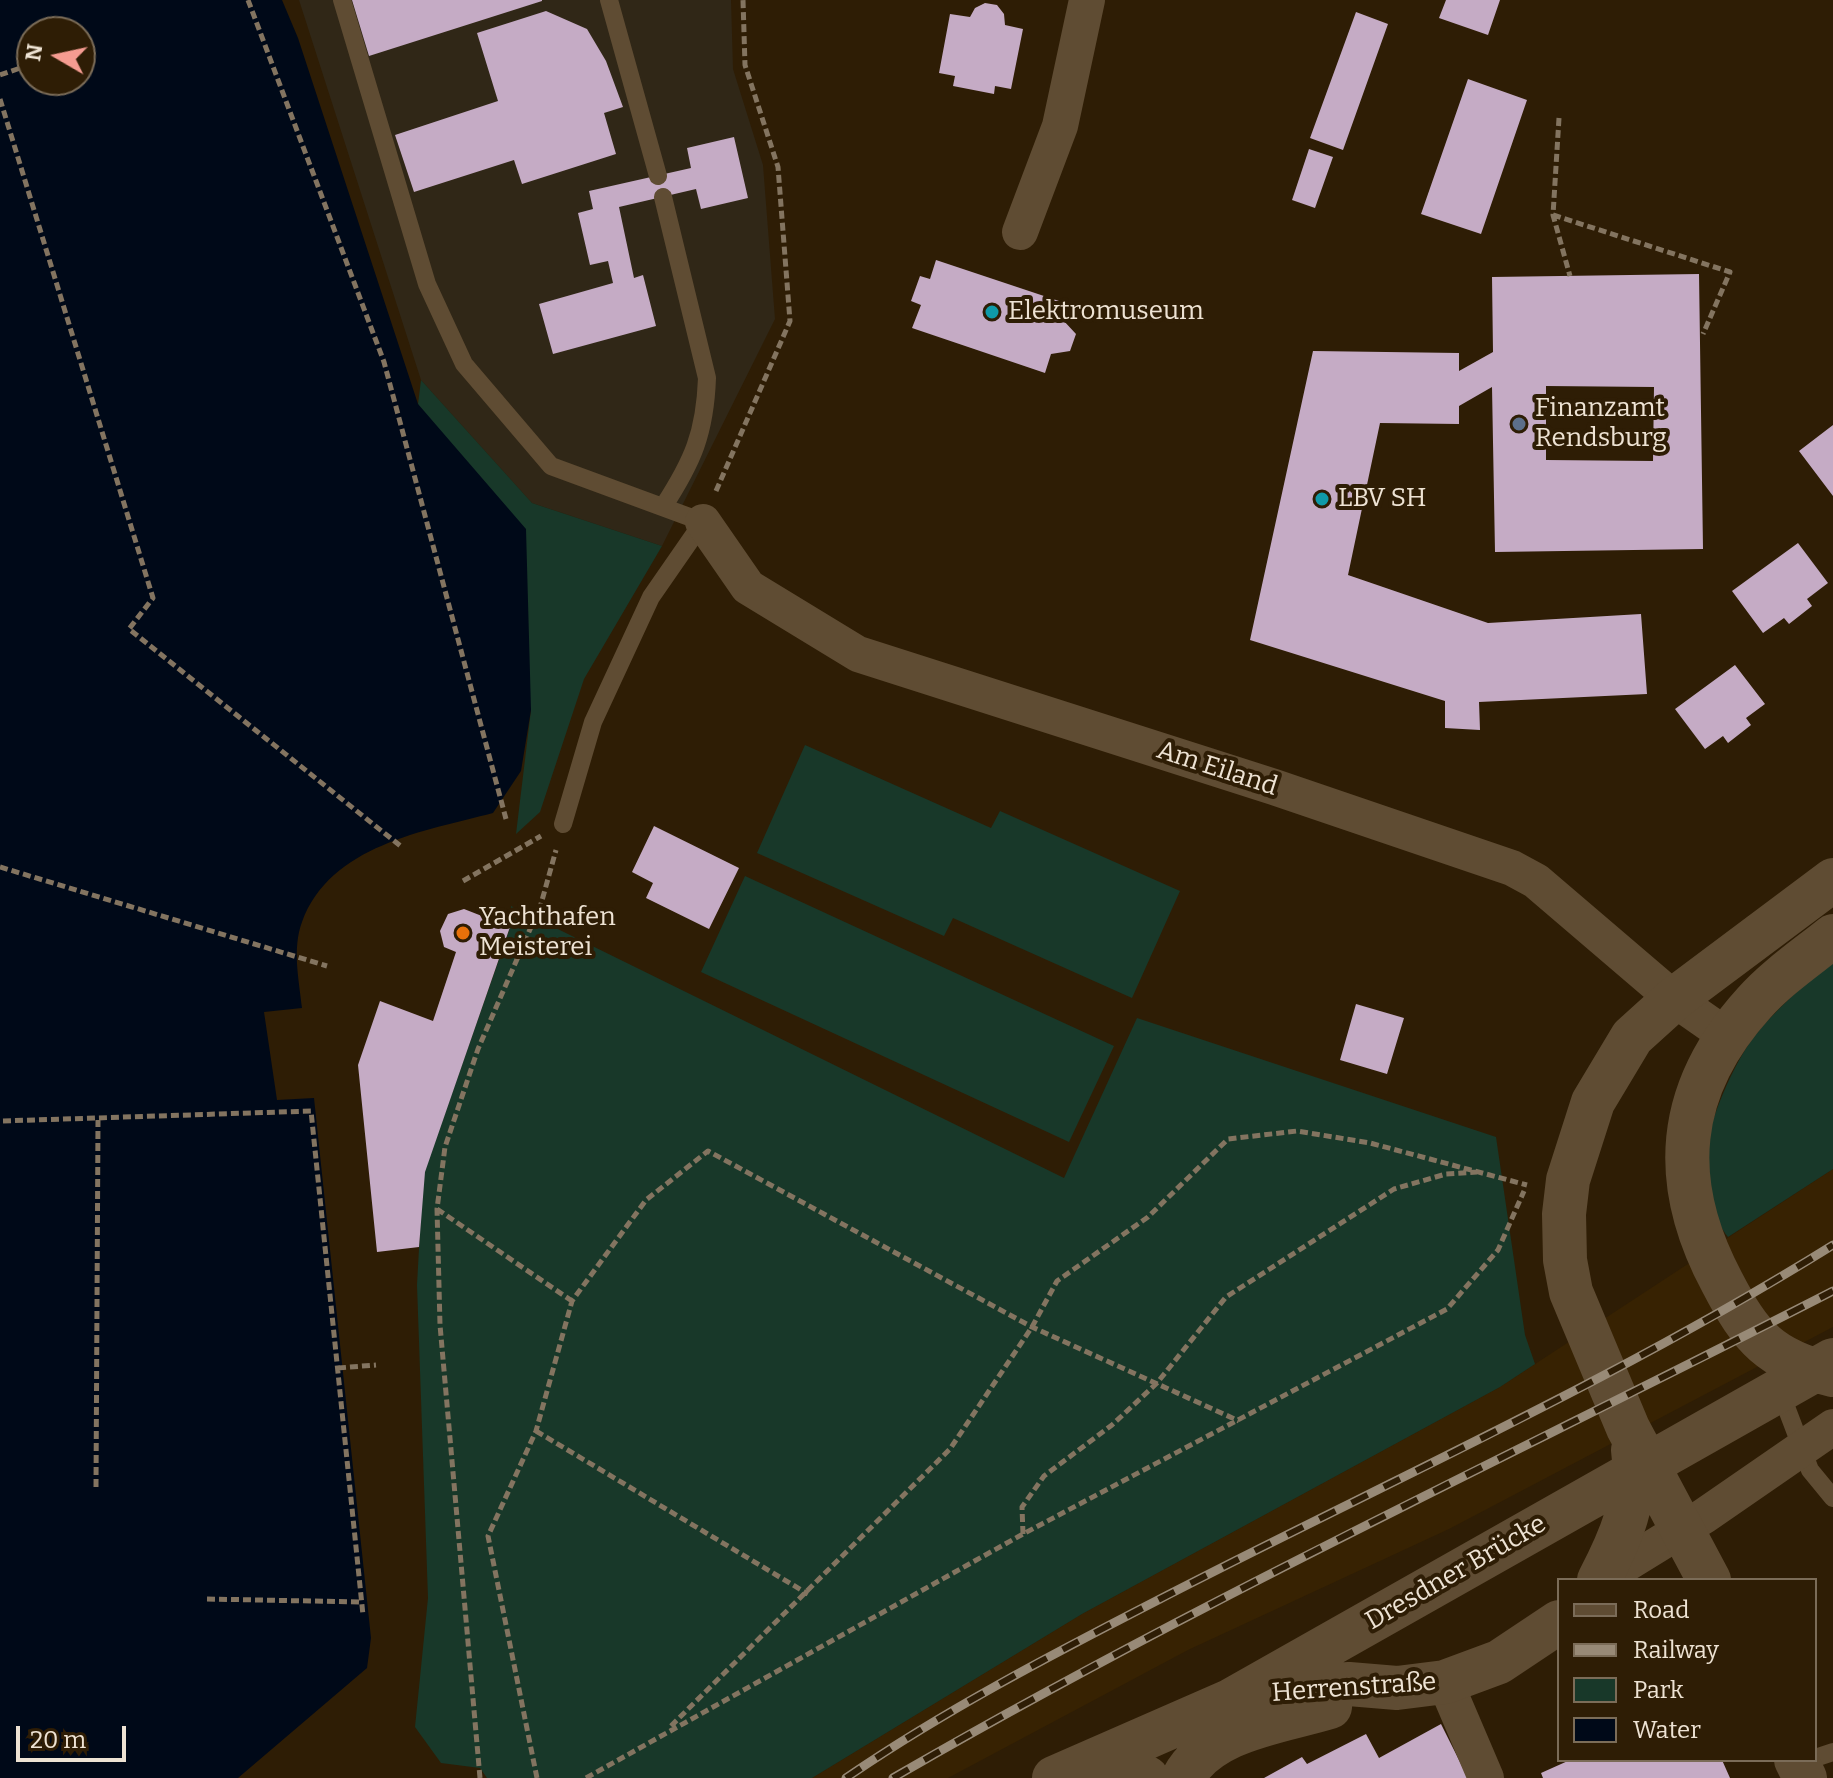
<!DOCTYPE html>
<meta charset="utf-8">
<style>
body{margin:0}
#map{position:relative;width:1833px;height:1778px;overflow:hidden;background:#2e1d05;font-family:Bitter,serif}
canvas{display:block}
.legend{position:absolute;left:1557px;top:1578px;width:260px;height:184px;box-sizing:border-box;background:#2e1d05;border:2px solid #7b6c58;margin:0;padding:10px 14px;list-style:none;font-size:24px;color:#eee3d4}
.legend li{display:flex;align-items:center;gap:16px;height:40px}
.legend b{width:40px;border:2px solid #7b6c58}
.north{position:absolute;left:16px;top:16px;width:80px;height:80px;box-sizing:border-box;background:#2e1d05;border:2px solid #7b6c58;border-radius:50%;rotate:279deg;font-size:22px;font-weight:700;line-height:32px;text-align:center;color:#eee3d4}
.north::after{content:'';display:block;margin:auto;width:28px;height:36px;background:#f59c91;clip-path:polygon(50% 0,100% 100%,50% 72%,0 100%)}
.scale{position:absolute;left:16px;top:1726px;width:110px;height:36px;box-sizing:border-box;border:4px solid #eee3d4;border-top:0;padding-left:10px;font-size:24px;line-height:28px;white-space:nowrap;color:#eee3d4;-webkit-text-stroke:6px #2e1d05;paint-order:stroke}
</style>
<div id="map">
<canvas width="1833" height="1778"></canvas>
<ul class="legend">
<li><b style="height:10px;background:#5f4c33"></b>Road</li>
<li><b style="height:10px;background:#988a77"></b>Railway</li>
<li><b style="height:22px;background:#183829"></b>Park</li>
<li><b style="height:22px;background:#000918"></b>Water</li>
</ul>
<div class="north">N</div>
<div class="scale">20 m</div>
</div>
<script>
const context = document.querySelector('canvas').getContext('2d');
context.lineJoin = 'round';
function fill(path, color) { context.fillStyle = color; context.fill(path, 'evenodd'); }
function trace(path, color, width, dash) { context.strokeStyle = color; context.lineWidth = width; context.lineCap = dash ? 'butt' : 'round'; context.setLineDash(dash || []); context.stroke(path); }
function drawText(font, color, halo, rows, align = 'center') {
  context.font = font + ' Bitter,serif'; context.lineWidth = 8; context.setLineDash([]); context.textBaseline = 'middle'; context.strokeStyle = halo; context.fillStyle = color; for (const [text, x, y, turn = 0] of rows) {
    context.save(); context.translate(x, y); context.rotate((+turn || 0) * Math.PI / 180); context.textAlign = isNaN(turn) ? turn : align; if (halo) context.strokeText(text, 0, 0); context.fillText(text, 0, 0); context.restore();
  }
}
const built = new Path2D(`
 M 1833,1169 L 1833,1327 L 1449,1529 L 1188,1650 L 948,1778 L 812,1778 L 1082,1614 L 1500,1387 Z`);
const industrial = new Path2D(`
 M 299,0 L 731,0 L 733,69 L 763,165 L 775,319 L 662,546 L 532,503 L 421,380 Z`);
const green = new Path2D(`
 M 421,380 L 532,503 L 662,546 L 584,679 L 540,812 L 516,834 L 531,710 L 418,404 Z
 M 805,745 L 991,828 L 1000,811 L 1180,891 L 1132,998 L 953,918 L 944,936 L 757,853 Z
 M 745,876 L 1114,1046 L 1069,1142 L 701,972 Z
 M 511,906 L 1064,1178 L 1137,1018 L 1496,1137 L 1525,1335 L 1535,1364 L 1500,1387 L 1082,1614 L 812,1778 L 487,1778 L 480,1768 L 441,1763 L 415,1727 L 428,1598 L 417,1285 L 423,1176 L 510,928 Z
 M 1833,962 L 1833,1169 L 1728,1237 C 1716,1221 1703,1196 1702,1176 C 1702,1137 1730,1069 1753,1038 C 1774,1011 1805,983 1833,962 Z`);
const water = new Path2D(`
 M 0,0 L 282,0 L 298,38 L 418,404 L 526,529 L 531,710 L 521,771 L 493,813 C 425,831 330,845 302,922 C 292,949 299,980 302,1008 L 264,1012 L 277,1100 L 314,1098 L 371,1638 L 367,1668 L 238,1778 L 0,1778 ZM 32,32 L 80,32 L 80,80 L 32,80 Z`);
const building = new Path2D(`
 M 352,0 L 542,0 L 542,1 L 369,56 Z
 M 1446,0 L 1500,0 L 1488,35 L 1439,18 Z
 M 985,3 L 997,5 L 1004,14 L 1005,25 L 1023,29 L 1011,89 L 995,86 L 994,94 L 953,86 L 955,76 L 939,73 L 950,14 L 970,17 L 975,8 Z
 M 546,11 L 587,29 L 606,61 L 623,107 L 604,113 L 616,154 L 522,184 L 514,160 L 414,192 L 395,135 L 498,101 L 477,33 Z
 M 1356,12 L 1388,24 L 1343,150 L 1310,138 Z
 M 1468,79 L 1527,100 L 1481,234 L 1421,214 Z
 M 734,137 L 748,198 L 701,209 L 696,189 L 619,207 L 634,278 L 643,275 L 656,326 L 553,354 L 539,304 L 613,283 L 608,261 L 590,265 L 578,213 L 593,209 L 589,191 L 691,168 L 687,148 Z
 M 1309,149 L 1333,157 L 1315,208 L 1292,200 Z
 M 936,260 L 1068,304 L 1063,320 L 1076,334 L 1070,351 L 1051,354 L 1045,373 L 912,328 L 921,305 L 911,301 L 920,276 L 930,279 Z
 M 1699,274 L 1703,549 L 1495,552 L 1492,387 L 1459,406 L 1459,424 L 1380,423 L 1348,575 L 1488,623 L 1641,614 L 1647,694 L 1479,702 L 1480,730 L 1445,728 L 1445,701 L 1250,640 L 1313,351 L 1459,353 L 1459,371 L 1493,352 L 1492,277 ZM 1546,386 L 1654,387 L 1653,461 L 1546,460 Z
 M 1833,425 L 1833,496 L 1799,451 Z
 M 1798,543 L 1828,583 L 1807,599 L 1812,606 L 1789,624 L 1784,618 L 1763,633 L 1732,591 Z
 M 1735,665 L 1765,704 L 1746,718 L 1751,725 L 1728,743 L 1723,736 L 1705,749 L 1675,709 Z
 M 654,826 L 739,868 L 709,929 L 646,898 L 653,883 L 632,872 Z
 M 464,909 L 510,927 L 425,1172 L 419,1247 L 377,1252 L 358,1065 L 380,1001 L 433,1021 L 456,952 L 444,947 L 440,931 L 448,914 Z
 M 1356,1004 L 1404,1018 L 1387,1074 L 1340,1060 Z
 M 1441,1724 L 1468,1778 L 1264,1778 L 1302,1757 L 1307,1764 L 1366,1734 L 1379,1758 Z
 M 1570,1760 L 1722,1760 L 1730,1778 L 1543,1778 L 1541,1773 Z`);
const path = new Path2D(`
 M 248,0 L 384,362 L 506,819
 M 0,75 L 32,64
 M 0,99 L 153,598 L 129,629 L 403,848
 M 1559,118 L 1553,215 L 1570,276
 M 1553,215 L 1730,272 L 1703,334
 M 716,491 L 790,321 L 778,167 L 745,65 L 743,0
 M 0,867 L 327,966
 M 463,881 L 541,836
 M 3,1121 L 311,1111 L 363,1615
 M 437,1209 L 572,1301
 M 338,1368 L 376,1365
 M 536,1431 L 808,1594
 M 96,1487 L 98,1120
 M 1023,1534 L 1022,1507 L 1044,1476 L 1112,1425 L 1157,1383 L 1226,1297 L 1394,1189 L 1446,1174 L 1477,1172
 M 207,1599 L 362,1602
 M 671,1726 L 950,1449 L 1032,1327 L 1057,1281 L 1148,1217 L 1228,1139 L 1297,1131 L 1370,1143 L 1527,1185
 M 480,1778 L 440,1325 L 437,1209 L 445,1147 L 478,1049 L 541,904 L 556,850
 M 537,1778 L 488,1536 L 536,1431 L 572,1301 L 646,1200 L 708,1151 L 1032,1327 L 1239,1421
 M 586,1778 L 1023,1534 L 1447,1309 L 1498,1250 L 1524,1191`);
const lane = new Path2D(`
 M 342,0 L 427,284 L 464,364 L 551,466 L 703,522 L 651,597 L 593,722 L 563,824
 M 609,0 L 658,176
 M 663,507 C 693,461 705,433 707,378 L 663,197
 M 1780,1391 L 1810,1470 L 1833,1498
 M 1815,1758 L 1833,1752`);
const street = new Path2D(`
 M 1020,232 L 1060,126 L 1087,0
 M 703,522 L 748,587 L 858,654 L 1274,787 L 1512,868 L 1536,881 L 1674,999 L 1727,1036
 M 1600,1580 L 1704,1516 L 1833,1427
 M 1445,1682 L 1486,1778`);
const secondary = new Path2D(`
 M 1833,936 C 1807,957 1776,978 1754,1003 C 1676,1089 1668,1181 1722,1282 C 1751,1338 1770,1360 1833,1375
 M 1599,1580 C 1620,1540 1639,1496 1633,1450
 M 1709,1580 L 1628,1428 L 1571,1292 L 1565,1260 L 1564,1214 L 1568,1180 L 1593,1102 L 1632,1037 L 1674,999 L 1833,880
 M 1260,1695 L 1301,1687 L 1349,1684 L 1397,1688 L 1445,1682 L 1499,1662 L 1559,1622
 M 1796,1760 L 1805,1778
 M 1080,1768 C 1103,1767 1128,1765 1147,1778
 M 1054,1778 L 1230,1701 L 1833,1360
 M 1183,1778 C 1209,1729 1281,1722 1330,1707`);
const rail = new Path2D(`
 M 846,1778 C 945,1710 1053,1654 1160,1599 C 1385,1483 1618,1379 1833,1245
 M 893,1778 C 1198,1601 1519,1452 1833,1291`);
const markers = [
 [992,312,8,"#0f9aa8"],
 [1519,424,8,"#5c6f8a"],
 [1322,499,8,"#0f9aa8"],
 [463,933,8,"#e8710a"]
];
const poiNames = [
 ["Elektromuseum",1008,312],
 ["Finanzamt",1535,409],
 ["Rendsburg",1535,439],
 ["LBV SH",1338,499],
 ["Yachthafen",479,918],
 ["Meisterei",479,948]
];
const streetNames = [
 ["Am Eiland",1217,769,18],
 ["Dresdner Brücke",1456,1573,-30],
 ["Herrenstraße",1354,1688,-4]
];
fill(built, '#372202');
fill(industrial, '#302717');
fill(green, '#183829');
fill(water, '#000918');
fill(building, '#c5abc5');
trace(path, '#837460', 5, [8, 4]);
trace(lane, '#5f4c33', 18);
trace(street, '#5f4c33', 36);
trace(secondary, '#5f4c33', 44);
trace(rail, '#988a77', 9);
trace(rail, '#2e1d05', 6, [18]);
for (const [x, y, r, color] of markers) { const dot = new Path2D(); dot.arc(x, y, r, 0, 2 * Math.PI); context.fillStyle = color; context.fill(dot); trace(dot, '#2e1d05', 3); }
drawText('26px', '#eee3d4', '#2e1d05', poiNames, 'left');
drawText('26px', '#eee3d4', '#2e1d05', streetNames);
</script>
